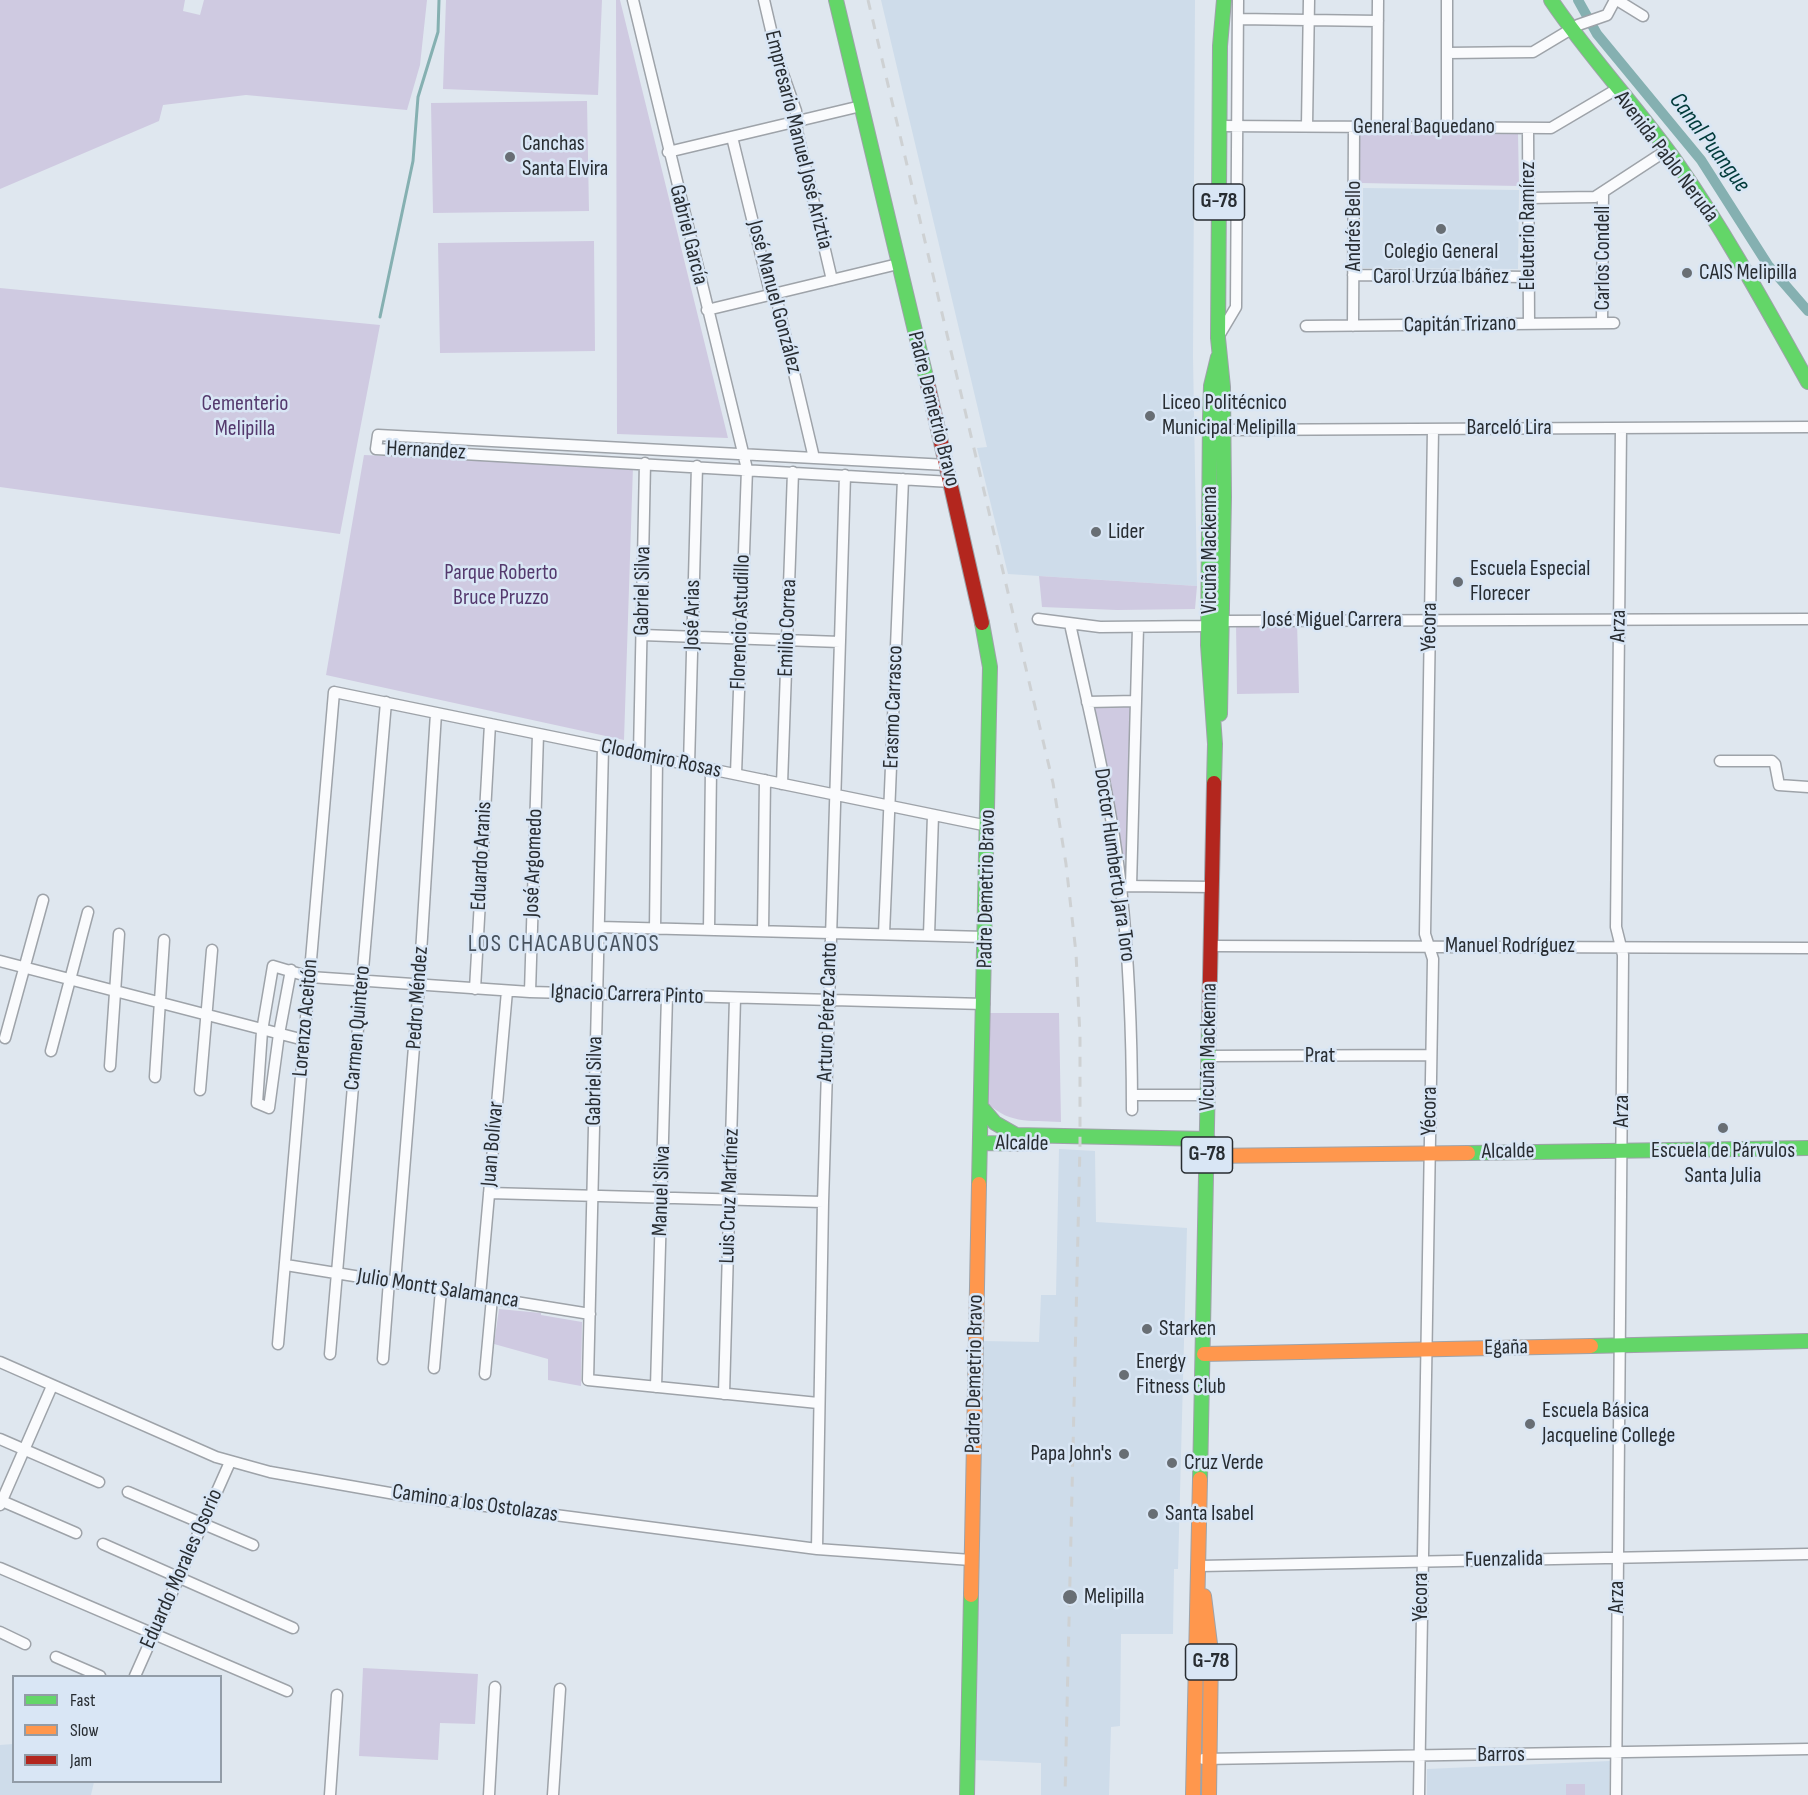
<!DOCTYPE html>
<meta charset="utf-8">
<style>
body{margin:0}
#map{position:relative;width:1808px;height:1795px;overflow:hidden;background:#dfe7ef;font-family:"Sofia Sans Condensed",sans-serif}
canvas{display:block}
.legend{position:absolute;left:12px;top:1675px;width:210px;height:108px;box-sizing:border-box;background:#d9e6f5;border:2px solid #929ca7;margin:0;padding:8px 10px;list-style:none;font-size:18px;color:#282d32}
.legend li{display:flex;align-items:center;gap:12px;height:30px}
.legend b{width:30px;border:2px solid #929ca7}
</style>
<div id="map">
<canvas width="1808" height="1795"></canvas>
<ul class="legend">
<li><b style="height:8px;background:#63d668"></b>Fast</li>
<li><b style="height:8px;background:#ff974d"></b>Slow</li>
<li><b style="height:8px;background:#b3261e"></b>Jam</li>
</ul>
</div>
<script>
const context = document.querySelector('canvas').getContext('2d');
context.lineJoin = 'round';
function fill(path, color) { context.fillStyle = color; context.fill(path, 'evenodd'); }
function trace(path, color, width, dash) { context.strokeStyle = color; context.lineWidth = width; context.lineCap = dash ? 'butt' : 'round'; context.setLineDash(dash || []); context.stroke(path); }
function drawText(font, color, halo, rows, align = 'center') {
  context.font = font + ' "Sofia Sans Condensed",sans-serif'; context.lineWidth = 5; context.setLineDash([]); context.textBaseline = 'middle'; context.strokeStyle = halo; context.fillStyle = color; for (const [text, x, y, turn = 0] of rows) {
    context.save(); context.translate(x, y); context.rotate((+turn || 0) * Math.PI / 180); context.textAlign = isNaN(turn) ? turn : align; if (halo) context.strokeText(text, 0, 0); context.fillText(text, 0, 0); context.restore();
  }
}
const built = new Path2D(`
 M 881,0 L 1195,0 L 1193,357 L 1197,586 L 1008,574 L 977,448 L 987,447 Z
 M 1363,188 L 1519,190 L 1518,269 L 1362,268 Z
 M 1059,1149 L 1095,1151 L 1096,1222 L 1187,1228 L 1178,1569 L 1174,1569 L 1173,1634 L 1121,1634 L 1120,1726 L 1111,1727 L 1109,1795 L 1041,1795 L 1041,1763 L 974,1760 L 982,1341 L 1039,1342 L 1041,1295 L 1056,1295 Z
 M 13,1744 L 14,1782 L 94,1782 L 91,1795 L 0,1795 L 0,1745 Z
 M 1610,1761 L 1609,1795 L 1427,1795 L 1427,1769 Z`);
const green = new Path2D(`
 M 0,0 L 185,0 L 183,11 L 200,15 L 204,0 L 427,0 L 420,65 L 407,110 L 246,95 L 163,105 L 159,121 L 0,189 Z
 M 446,0 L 602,0 L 598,95 L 443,89 Z
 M 616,0 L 620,0 L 728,438 L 617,434 Z
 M 587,101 L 589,211 L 433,213 L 431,103 Z
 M 1518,134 L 1519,186 L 1360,183 L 1360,135 Z
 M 594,241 L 595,351 L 440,353 L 438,243 Z
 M 0,288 L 380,325 L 340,534 L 0,487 Z
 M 364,455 L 633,466 L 624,740 L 326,675 Z
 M 1039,576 L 1197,586 L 1195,609 L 1117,610 L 1042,607 Z
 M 1297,622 L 1299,693 L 1237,694 L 1236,623 Z
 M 1131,706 L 1129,860 L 1122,860 L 1094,707 Z
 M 980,1013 L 1059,1013 L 1061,1122 C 1029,1120 1006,1125 983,1098 Z
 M 499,1309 L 541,1313 L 541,1315 L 582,1322 L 581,1386 L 548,1380 L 548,1359 L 494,1344 Z
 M 363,1668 L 478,1674 L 475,1724 L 440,1723 L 438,1760 L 359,1756 Z
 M 1566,1784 L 1585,1784 L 1585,1795 L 1566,1795 Z`);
const stream = new Path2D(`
 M 380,317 L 413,161 L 418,97 L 438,32 L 439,0`);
const canal = new Path2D(`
 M 1578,0 L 1597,34 L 1701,160 L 1768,265 L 1808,311`);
const street = new Path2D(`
 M 633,0 L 747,469 L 736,774
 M 764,0 L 778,60 L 796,111 L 797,131 L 832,280
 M 1617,0 L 1643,16
 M 1238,19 L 1378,21
 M 1447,53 L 1533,52 L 1578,25 L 1607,15 L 1615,0
 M 1220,126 L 1551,128 L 1617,89
 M 1307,126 L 1309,0
 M 1377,127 L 1378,0
 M 1447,127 L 1447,0
 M 1528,128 L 1529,324
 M 732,137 L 769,288 L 777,301 L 814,458
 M 668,152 L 861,106
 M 1528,198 L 1595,197 L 1667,150
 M 1353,275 L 1529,277
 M 707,310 L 898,264
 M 1602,323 L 1603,192
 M 1306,326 L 1614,323
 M 1353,326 L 1354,127
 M 1220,334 L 1236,307 L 1238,0
 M 1217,430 L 1808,427
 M 947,465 L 378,435 L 376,449 L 951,482
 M 1038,619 L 1100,627 L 1209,626 L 1223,621 L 1808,619
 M 1070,624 C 1089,711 1111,798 1121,887 C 1129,961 1132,1035 1132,1110
 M 642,635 L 840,642
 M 1087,702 L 1136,701
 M 603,747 L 588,1380 L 818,1403
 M 639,754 L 645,463
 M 1720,761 L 1772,761 L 1775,764 L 1779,785 L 1808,787
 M 689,765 L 697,466
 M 782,784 L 793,472
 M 1126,886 L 1212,887
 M 1131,886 L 1138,627
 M 599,927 L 985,937
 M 655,929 L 657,758
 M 709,930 L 711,769
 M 763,931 L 765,780
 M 884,934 L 903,479
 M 929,935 L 933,815
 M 1211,946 L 1808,948
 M 0,961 L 304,1040
 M 291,970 L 279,1034 L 269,1108 L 257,1103 L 262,1031 L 273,966 L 310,977 L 530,992 L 984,1004
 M 475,989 L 490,724
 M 530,992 L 538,734
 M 5,1038 L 43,900
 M 51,1051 L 88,912
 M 1209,1056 L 1431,1055
 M 110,1066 L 119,934
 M 155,1077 L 164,940
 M 200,1090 L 212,950
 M 1132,1095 L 1208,1095
 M 489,1193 L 823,1202
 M 286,1265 L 590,1314
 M 395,1282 L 419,985 L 436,713
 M 480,1296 L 507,991
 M 278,1344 L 334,692 L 988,826
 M 330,1354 L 386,702
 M 383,1359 L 389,1281
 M 0,1362 L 216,1457 L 270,1472 L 401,1495 L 817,1549 L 971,1560
 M 434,1368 L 441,1290
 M 485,1374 L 492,1298
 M 656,1387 L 667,996
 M 724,1394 L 735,998
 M 0,1439 L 99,1482
 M 128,1492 L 253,1545
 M 2,1501 L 76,1533
 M 0,1505 L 52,1386
 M 103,1544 L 293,1628
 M 817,1549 L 823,1202 L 845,475
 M 1200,1566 L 1808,1554
 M 0,1568 L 287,1691
 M 0,1632 L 25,1644
 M 56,1657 L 100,1676
 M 135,1676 L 230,1462
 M 1203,1759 L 1808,1749
 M 330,1795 L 337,1695
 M 489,1795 L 495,1687
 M 553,1795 L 560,1689
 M 1419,1795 L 1433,959 L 1425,934 L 1433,429
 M 1616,1795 L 1623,955 L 1616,927 L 1621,428`);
const fast = new Path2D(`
 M 836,0 L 927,381
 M 1551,0 C 1590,58 1639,109 1679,166 C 1727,235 1767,309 1808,382
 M 1220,714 L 1224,497 L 1223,387 L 1218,338 L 1220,46 L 1224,0
 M 1214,783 L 1215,744 L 1208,645 L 1210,417 L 1211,386 L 1218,357
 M 983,1109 L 995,1123 L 1016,1135 L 1208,1139
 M 981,1143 L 1030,1144
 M 1468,1153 L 1808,1148
 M 979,1184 L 990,667 L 982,623
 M 1591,1346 L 1808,1341
 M 1200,1479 L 1209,1024
 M 967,1795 L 971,1595`);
const slow = new Path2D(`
 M 1207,1156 L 1468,1153
 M 1204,1354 L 1591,1346
 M 971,1595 L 979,1184
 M 1204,1596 L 1211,1652 L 1209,1795
 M 1193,1795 L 1200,1479`);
const jam = new Path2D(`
 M 927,381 L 982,623
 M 1209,1024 L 1214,783`);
const rail = new Path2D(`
 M 868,0 L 1053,783 L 1066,864 L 1076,953 L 1080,1037 L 1080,1145 L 1065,1795`);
const markers = [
 [510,157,6,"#686e74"],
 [1441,229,6,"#686e74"],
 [1687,273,6,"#686e74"],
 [1150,416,6,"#686e74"],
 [1096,532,6,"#686e74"],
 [1458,582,6,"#686e74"],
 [1723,1128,6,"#686e74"],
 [1147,1329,6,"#686e74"],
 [1124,1375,6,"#686e74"],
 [1530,1424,6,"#686e74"],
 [1124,1454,6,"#686e74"],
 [1172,1463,6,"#686e74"],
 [1153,1514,6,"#686e74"],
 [1070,1597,8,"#686e74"]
];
const shields = [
 [1219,202,51],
 [1207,1155,51],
 [1211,1662,51]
];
const shieldNames = [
 ["G-78",1219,202],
 ["G-78",1207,1155],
 ["G-78",1211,1662]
];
const streetNames = [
 ["General Baquedano",1424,127],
 ["Empresario Manuel José Ariztia",798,140,76],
 ["Avenida Pablo Neruda",1666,157,53],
 ["Andrés Bello",1354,226,-90],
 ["Eleuterio Ramírez",1528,226,-90],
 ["Gabriel García",688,235,76],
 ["Carlos Condell",1603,258,-90],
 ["José Manuel González",774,297,75],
 ["Capitán Trizano",1460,325,-1],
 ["Padre Demetrio Bravo",933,409,76],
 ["Barceló Lira",1509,428],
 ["Hernandez",426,451,3],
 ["Vicuña Mackenna",1210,550,-90],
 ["Gabriel Silva",643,591,-89],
 ["José Arias",693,615,-89],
 ["José Miguel Carrera",1332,620],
 ["Florencio Astudillo",741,622,-88],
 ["Arza",1619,626,-89],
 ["Yécora",1430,627,-89],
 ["Emilio Correa",788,628,-88],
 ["Erasmo Carrasco",894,707,-88],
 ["Clodomiro Rosas",661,759,12],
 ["Eduardo Aranis",482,856,-87],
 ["José Argomedo",534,863,-88],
 ["Doctor Humberto Jara Toro",1114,865,82],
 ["Padre Demetrio Bravo",987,889,-89],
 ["Manuel Rodríguez",1510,946],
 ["Ignacio Carrera Pinto",627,995,2],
 ["Pedro Méndez",418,998,-86],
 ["Arturo Pérez Canto",828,1012,-88],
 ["Lorenzo Aceitón",306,1018,-85],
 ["Carmen Quintero",358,1028,-85],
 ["Vicuña Mackenna",1209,1047,-89],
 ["Prat",1320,1056],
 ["Gabriel Silva",595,1081,-89],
 ["Yécora",1430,1111,-89],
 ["Arza",1622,1111,-90],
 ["Juan Bolívar",493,1144,-85],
 ["Alcalde",1022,1144,1],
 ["Alcalde",1508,1152,-1],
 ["Manuel Silva",662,1191,-88],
 ["Luis Cruz Martínez",730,1196,-88],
 ["Julio Montt Salamanca",438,1289,9],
 ["Egaña",1506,1348,-1],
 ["Padre Demetrio Bravo",975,1374,-89],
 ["Camino a los Ostolazas",475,1504,8],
 ["Fuenzalida",1504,1560,-1],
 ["Eduardo Morales Osorio",182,1569,-66],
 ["Yécora",1421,1597,-90],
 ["Arza",1617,1597,-90],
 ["Barros",1501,1755]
];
const poiNames = [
 ["Canchas",522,144],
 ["Santa Elvira",522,169],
 ["Colegio General",1441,252,"center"],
 ["Carol Urzúa Ibáñez",1441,277,"center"],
 ["CAIS Melipilla",1699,273],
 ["Liceo Politécnico",1162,403],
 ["Municipal Melipilla",1162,428],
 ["Lider",1108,532],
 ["Escuela Especial",1470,569],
 ["Florecer",1470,594],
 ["Escuela de Párvulos",1723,1151,"center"],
 ["Santa Julia",1723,1176,"center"],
 ["Starken",1159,1329],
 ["Energy",1136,1362],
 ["Fitness Club",1136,1387],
 ["Escuela Básica",1542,1411],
 ["Jacqueline College",1542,1436],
 ["Papa John's",1112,1454,"right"],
 ["Cruz Verde",1184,1463],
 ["Santa Isabel",1165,1514],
 ["Melipilla",1084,1597]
];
const parkNames = [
 ["Cementerio",245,404],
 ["Melipilla",245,429],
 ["Parque Roberto",501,573],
 ["Bruce Pruzzo",501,598]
];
const waterNames = [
 ["Canal Puangue",1709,143,53]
];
const neighbourhoodNames = [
 ["LOS CHACABUCANOS",564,945]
];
fill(built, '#cedcea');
fill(green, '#cfcae1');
trace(stream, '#85b0b1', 3);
trace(canal, '#85b0b1', 10);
trace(street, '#9ea3a9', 13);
trace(fast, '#9ea3a9', 16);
trace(slow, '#9ea3a9', 16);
trace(jam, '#9ea3a9', 16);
trace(street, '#fafbfd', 10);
trace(fast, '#63d668', 14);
trace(slow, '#ff974d', 14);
trace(jam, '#b3261e', 14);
trace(rail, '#ced1d3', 3, [10, 10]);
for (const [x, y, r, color] of markers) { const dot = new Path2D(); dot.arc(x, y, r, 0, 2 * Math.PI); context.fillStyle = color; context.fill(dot); trace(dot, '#d9e6f5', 2); }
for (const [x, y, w] of shields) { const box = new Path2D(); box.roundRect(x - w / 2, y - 18, w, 36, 4.5); context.fillStyle = '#d9e6f5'; context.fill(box); trace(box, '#282d32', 1.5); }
drawText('bold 21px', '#282d32', null, shieldNames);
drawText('22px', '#282d32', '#d9e6f5', streetNames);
drawText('22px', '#282d32', '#d9e6f5', poiNames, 'left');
drawText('22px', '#54396d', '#d9e6f5', parkNames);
drawText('italic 24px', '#003a3a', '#d9e6f5', waterNames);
context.letterSpacing = '1.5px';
drawText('24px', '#48535f', '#d9e6f5', neighbourhoodNames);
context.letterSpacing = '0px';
</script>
